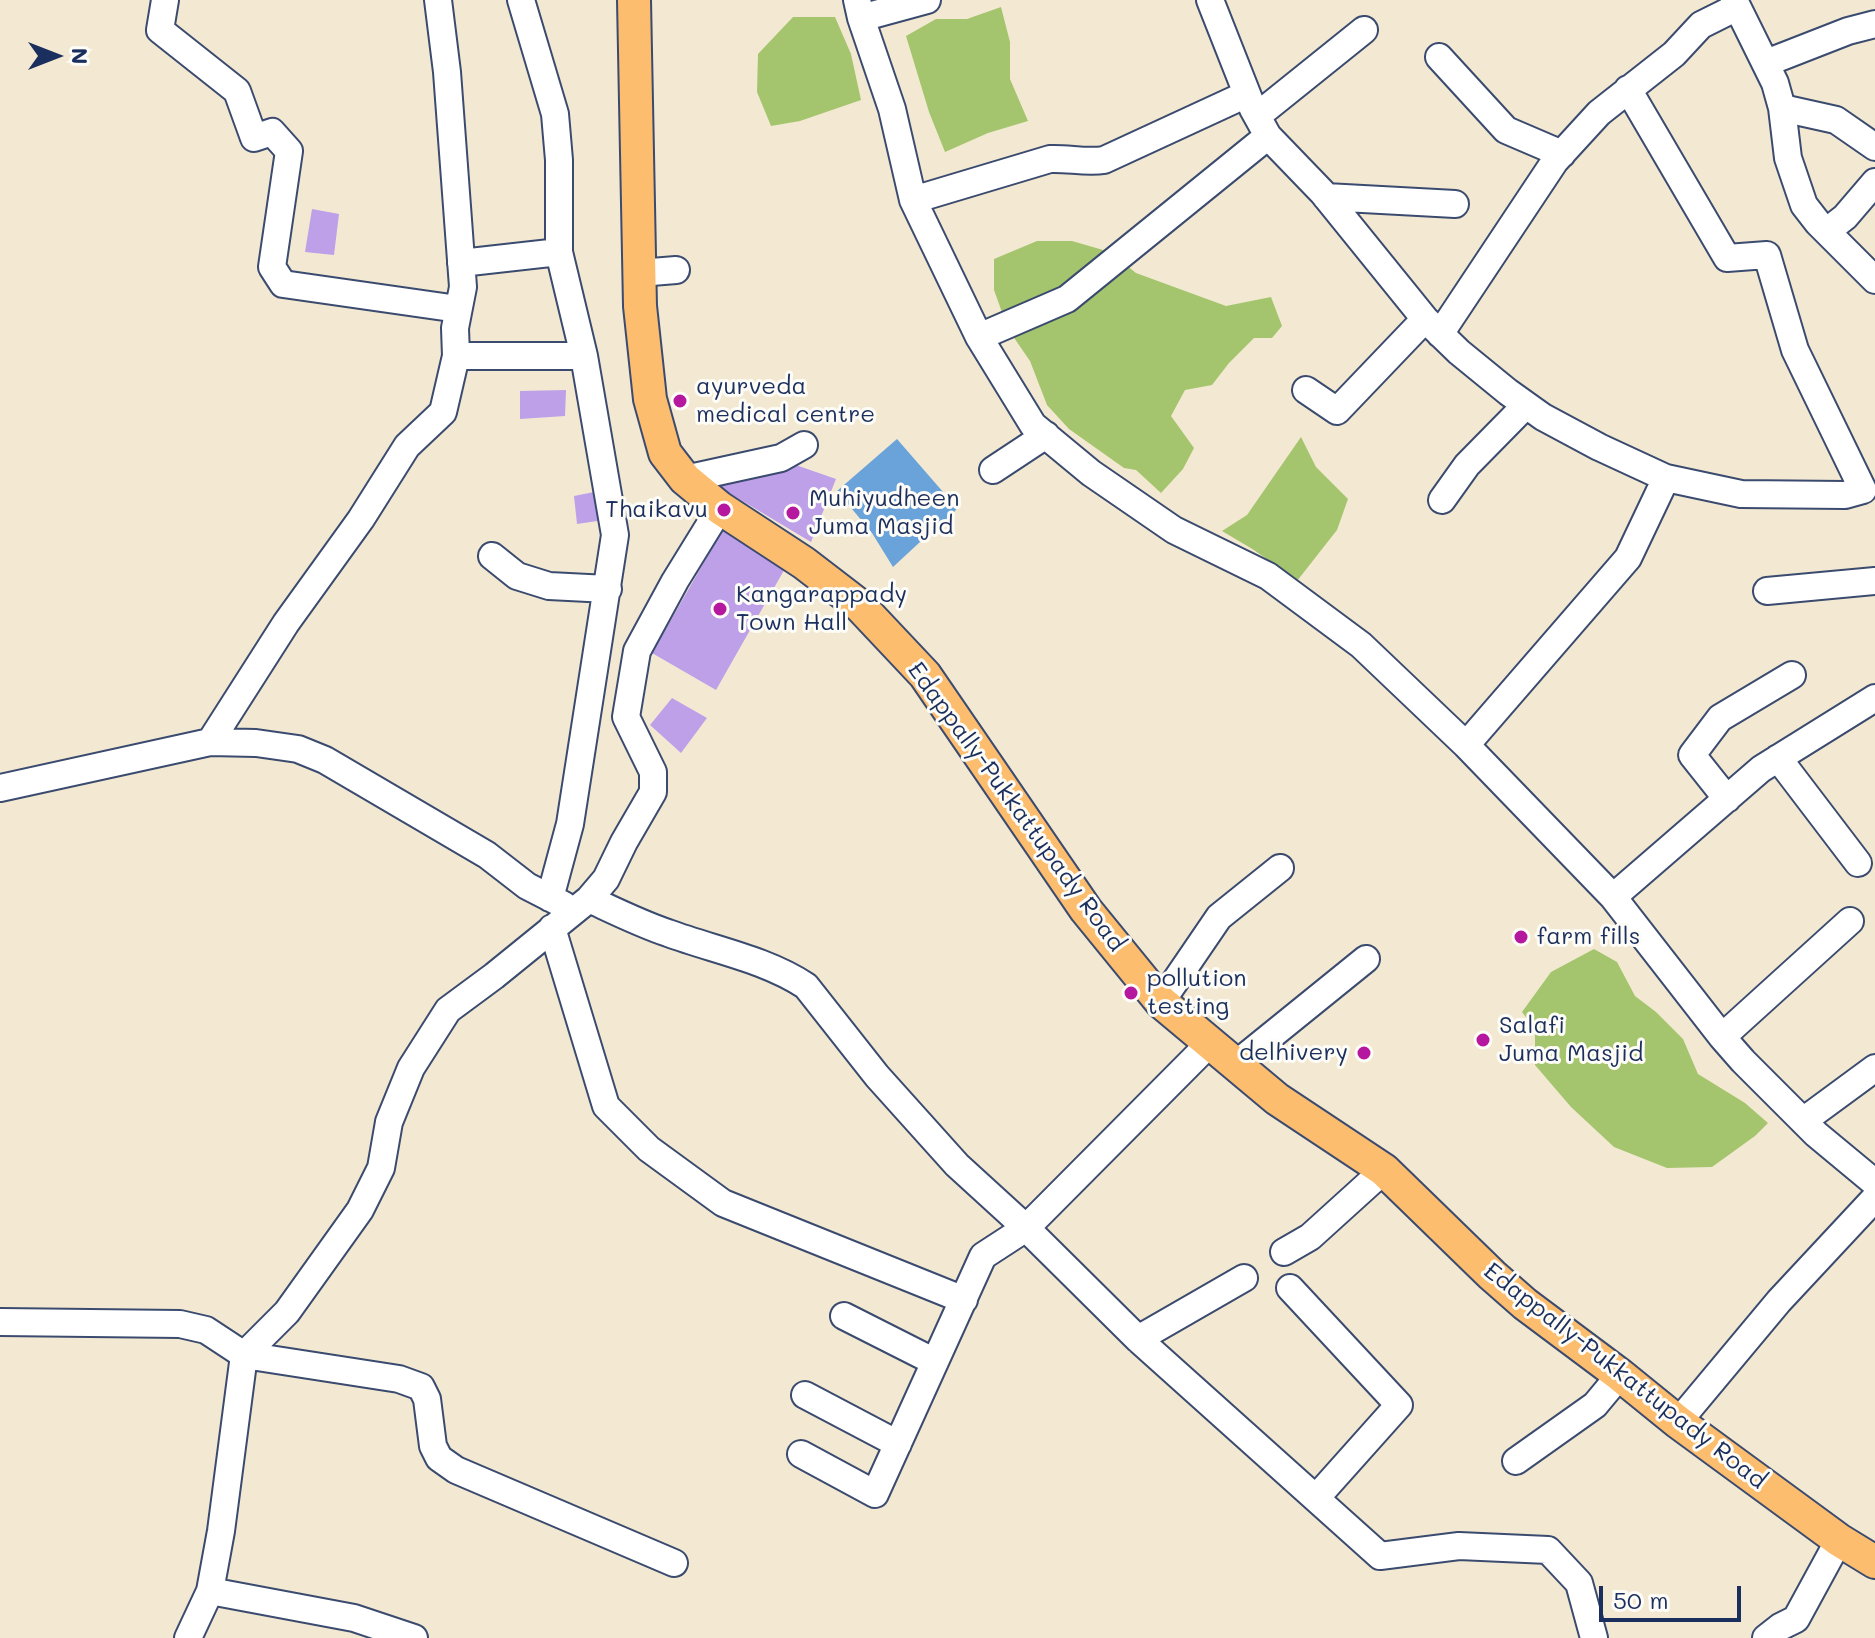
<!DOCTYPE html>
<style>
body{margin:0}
#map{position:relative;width:1875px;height:1638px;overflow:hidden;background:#f3e9d2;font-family:Mali,sans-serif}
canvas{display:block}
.north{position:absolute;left:16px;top:16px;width:80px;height:80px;-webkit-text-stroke:6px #fdfcf7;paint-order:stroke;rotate:90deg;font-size:22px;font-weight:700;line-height:32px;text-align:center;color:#1b2f5e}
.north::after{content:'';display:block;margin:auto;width:28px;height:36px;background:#1b2f5e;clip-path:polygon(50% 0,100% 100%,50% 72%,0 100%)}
.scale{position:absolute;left:1599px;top:1586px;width:142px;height:36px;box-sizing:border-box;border:4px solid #1b2f5e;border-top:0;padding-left:10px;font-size:24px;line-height:28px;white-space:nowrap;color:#1b2f5e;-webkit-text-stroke:6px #fdfcf7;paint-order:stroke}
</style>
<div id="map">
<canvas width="1875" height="1638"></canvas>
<div class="north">N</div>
<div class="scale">50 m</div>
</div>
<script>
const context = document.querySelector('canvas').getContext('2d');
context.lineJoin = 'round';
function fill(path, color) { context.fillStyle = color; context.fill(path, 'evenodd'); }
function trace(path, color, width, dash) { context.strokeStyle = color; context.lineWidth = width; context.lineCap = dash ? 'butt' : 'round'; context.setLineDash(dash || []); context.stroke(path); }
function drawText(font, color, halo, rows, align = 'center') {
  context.font = font + ' Mali,sans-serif'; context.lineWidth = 6; context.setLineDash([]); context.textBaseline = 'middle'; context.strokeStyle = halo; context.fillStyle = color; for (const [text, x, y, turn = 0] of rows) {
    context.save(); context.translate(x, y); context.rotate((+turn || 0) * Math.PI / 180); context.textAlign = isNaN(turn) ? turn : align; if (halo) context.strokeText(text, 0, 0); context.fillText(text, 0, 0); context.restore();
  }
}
const green = new Path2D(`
 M 1001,7 L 1010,42 L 1010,79 L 1028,121 L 988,133 L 945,152 L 929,112 L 906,36 L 936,19 L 967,19 Z
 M 793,17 L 835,17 L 851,54 L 861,100 L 800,121 L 771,126 L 757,92 L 758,54 Z
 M 1037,241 L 1072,241 L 1110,252 L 1136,273 L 1226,306 L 1271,297 L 1282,326 L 1272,338 L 1254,338 L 1229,363 L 1212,385 L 1185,390 L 1171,416 L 1194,448 L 1183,469 L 1161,493 L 1136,470 L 1124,468 L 1069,429 L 1047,405 L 1030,361 L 1008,329 L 994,290 L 994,259 Z
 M 1301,437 L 1316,467 L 1348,499 L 1337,530 L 1297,581 L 1254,550 L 1222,531 L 1247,515 Z
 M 1594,949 L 1617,962 L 1635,996 L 1656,1012 L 1683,1039 L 1698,1074 L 1745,1103 L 1768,1123 L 1755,1136 L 1712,1167 L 1667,1168 L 1614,1147 L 1571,1107 L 1535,1065 L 1535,1029 L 1522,1012 L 1551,972 Z`);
const water = new Path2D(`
 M 897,439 L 957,508 L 947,523 L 920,542 L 893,567 L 872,533 L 837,491 Z`);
const building = new Path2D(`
 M 312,209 L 339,214 L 334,255 L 305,252 Z
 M 566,390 L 565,416 L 520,419 L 520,391 Z
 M 793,464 L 836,479 L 811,542 L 714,484 Z
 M 594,492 L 595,501 L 602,500 L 604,520 L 577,524 L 574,496 Z
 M 723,529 L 787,565 L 716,690 L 652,653 Z
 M 672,698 L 707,718 L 681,753 L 650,725 Z`);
const minor = new Path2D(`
 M 165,0 L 160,30 L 237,91 L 254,138 L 272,132 L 289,151 L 272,267 L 283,284 L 458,309
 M 521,0 L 555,114 L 559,160 L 559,252 L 584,356 L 615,535 L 570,824 L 550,898
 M 857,0 L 861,18 L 892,109 L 913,200 L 979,337 L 1033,425 L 1091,473 L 1174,530 L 1268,576 L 1361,645 L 1466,745 L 1613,897 L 1722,1037 L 1743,1061 L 1816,1134 L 1875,1183
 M 1210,0 L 1253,109 L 1268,136 L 1323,193 L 1425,319 L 1459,352 L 1508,392 L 1543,417 L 1599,447 L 1666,478 L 1741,494 L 1845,495 L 1863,490 L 1795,350 L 1767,255 L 1727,258 L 1628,89
 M 1734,0 L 1775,83 L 1782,108 L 1788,158 L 1804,205 L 1818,223 L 1875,280
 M 861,18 L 927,0
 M 1439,57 L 1506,130 L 1562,154
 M 1766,63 L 1848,31 L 1875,24
 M 1782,108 L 1836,120 L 1875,147
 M 1257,116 L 1364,30
 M 1326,197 L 1455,204
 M 913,200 L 1050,159 C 1068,158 1086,163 1104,160 L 1247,94
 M 1827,231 L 1845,217 L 1875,182
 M 461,263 L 559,252
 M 639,273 L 676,270
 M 1440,334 L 1555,161 L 1599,113 L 1674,54 L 1701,25 L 1737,7
 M 979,337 L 1067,299 L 1268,136
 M 456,356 L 584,356
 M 1306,390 L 1337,411 L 1425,319
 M 993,470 L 1046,435
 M 685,479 L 781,458 L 804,445
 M 1442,500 L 1467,465 L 1526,405
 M 492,556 L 517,576 L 549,586 L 608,589
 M 1767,591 L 1875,581
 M 210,742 L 286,623 L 361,519 L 407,446 L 443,412 L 456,356 L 455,328 L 463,287 L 447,72 L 438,0
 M 1466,745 L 1628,558 L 1666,478
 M 1778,758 L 1858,863
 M 0,788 L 210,742 L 256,743 L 298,749 L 325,760 L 487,855 L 527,886 L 564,905
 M 1727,799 L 1692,755 L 1720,718 L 1792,675
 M 1613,897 L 1761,769 L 1875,698
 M 589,899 C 615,911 641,924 668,933 C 714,950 765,959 806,986 L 877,1076 L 957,1165 L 1026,1228 L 1138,1339 L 1380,1556 L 1459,1546 L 1548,1550 L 1579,1583 L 1594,1638
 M 552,928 L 606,1106 L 649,1149 L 723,1203 L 964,1300
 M 1161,1002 L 1219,917 L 1280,868
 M 1722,1037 L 1850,921
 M 1235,1065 L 1366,959
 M 1803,1121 L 1875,1068
 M 1284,1252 L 1310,1237 L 1384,1170
 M 1290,1288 L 1399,1405 L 1316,1498
 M 844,1316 L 935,1362
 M 0,1322 L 180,1324 L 206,1330 L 244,1355 L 399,1379 L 421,1387 L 427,1399 L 433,1446 L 439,1458 L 456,1470 L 674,1563
 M 1138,1339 L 1244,1278
 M 805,1395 L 898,1444
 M 1678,1422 L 1779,1301 L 1875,1198
 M 801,1454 L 875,1494 L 983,1256 L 1026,1228 L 1210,1043
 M 1516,1461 L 1595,1405 L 1620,1375
 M 210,1591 L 354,1618 L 414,1638
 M 188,1638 L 210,1591 L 221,1531 L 244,1355 L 287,1312 L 360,1210 L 381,1168 L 389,1122 L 411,1068 L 448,1010 L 494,976 L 589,899 L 606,879 L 624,842 L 653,792 L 653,772 L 626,717 L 637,651 L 675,581 L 720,508
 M 1766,1638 L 1780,1627 L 1796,1619 L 1839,1540`);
const major = new Path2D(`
 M 634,0 L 640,306 L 650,399 L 665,453 L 685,479 L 720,508 L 804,563 L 860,606 L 925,675 L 1086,910 L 1161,1002 L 1277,1099 L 1384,1170 L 1492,1275 L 1525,1304 L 1620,1375 L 1678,1422 L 1839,1540 L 1875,1562`);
const markers = [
 [680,401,8,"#b5179e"],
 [724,510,8,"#b5179e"],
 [793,513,8,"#b5179e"],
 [720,609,8,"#b5179e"],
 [1521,937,8,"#b5179e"],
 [1131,993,8,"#b5179e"],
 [1483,1040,8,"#b5179e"],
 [1364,1053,8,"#b5179e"]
];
const poiNames = [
 ["ayurveda",696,387],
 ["medical centre",696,415],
 ["Muhiyudheen",809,499],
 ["Juma Masjid",809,527],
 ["Thaikavu",708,510,"right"],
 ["Kangarappady",736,595],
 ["Town Hall",736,623],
 ["farm fills",1537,937],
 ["pollution",1147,979],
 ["testing",1147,1007],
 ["Salafi",1499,1026],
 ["Juma Masjid",1499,1054],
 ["delhivery",1348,1053,"right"]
];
const streetNames = [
 ["Edappally-Pukkattupady Road",1016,807,54],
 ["Edappally-Pukkattupady Road",1625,1376,38]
];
fill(green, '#a4c56d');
fill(water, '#69a3d9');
fill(building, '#bea0e9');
trace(minor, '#3b4b6f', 30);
trace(major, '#3b4b6f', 36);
trace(minor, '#fff', 26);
trace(major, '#fcbd6f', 32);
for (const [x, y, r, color] of markers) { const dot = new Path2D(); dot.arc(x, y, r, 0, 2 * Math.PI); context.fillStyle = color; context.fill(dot); trace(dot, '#fdfcf7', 3); }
drawText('24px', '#1b2f5e', '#fdfcf7', poiNames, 'left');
drawText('24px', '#1b2f5e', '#fdfcf7', streetNames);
</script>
